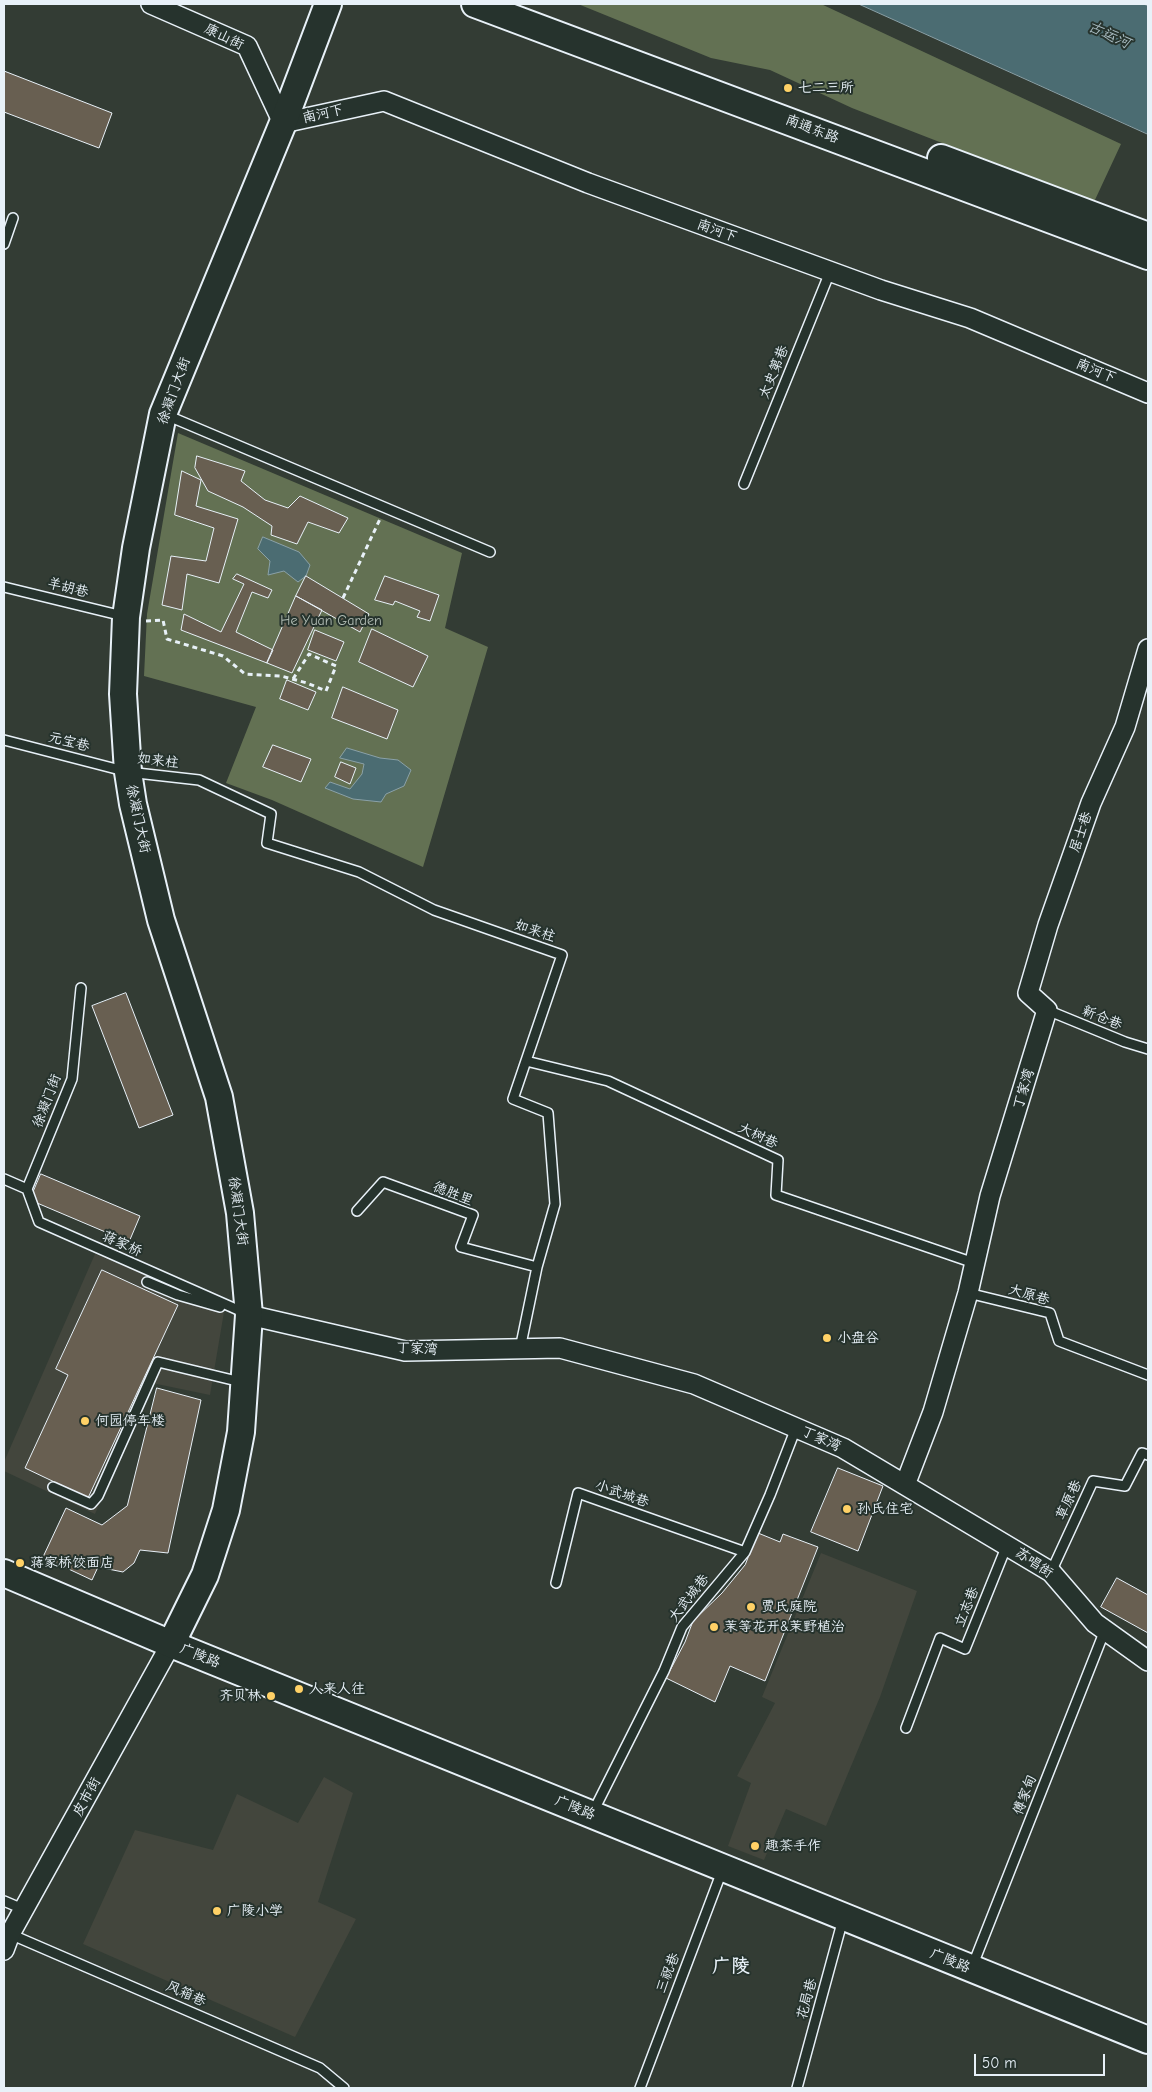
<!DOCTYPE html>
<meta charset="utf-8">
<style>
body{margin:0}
#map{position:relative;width:1152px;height:2092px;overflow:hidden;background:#333c34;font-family:"Comic Neue",sans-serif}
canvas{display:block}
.frame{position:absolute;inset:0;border:5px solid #e8f1f8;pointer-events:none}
.scale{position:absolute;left:974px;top:2054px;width:131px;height:22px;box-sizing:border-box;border:2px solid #e8f1f8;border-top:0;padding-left:6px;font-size:15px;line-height:18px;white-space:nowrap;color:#e8f1f8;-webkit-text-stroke:4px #26332d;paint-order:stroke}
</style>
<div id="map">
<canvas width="1152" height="2092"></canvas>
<div class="frame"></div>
<div class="scale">50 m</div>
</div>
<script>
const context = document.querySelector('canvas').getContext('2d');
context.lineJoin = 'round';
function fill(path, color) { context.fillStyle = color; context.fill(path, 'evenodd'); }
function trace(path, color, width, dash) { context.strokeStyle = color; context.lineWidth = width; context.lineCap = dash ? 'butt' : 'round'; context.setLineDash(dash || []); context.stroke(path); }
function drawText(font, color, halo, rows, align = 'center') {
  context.font = font + ' "Comic Neue","LXGW WenKai TC",sans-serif'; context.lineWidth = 4; context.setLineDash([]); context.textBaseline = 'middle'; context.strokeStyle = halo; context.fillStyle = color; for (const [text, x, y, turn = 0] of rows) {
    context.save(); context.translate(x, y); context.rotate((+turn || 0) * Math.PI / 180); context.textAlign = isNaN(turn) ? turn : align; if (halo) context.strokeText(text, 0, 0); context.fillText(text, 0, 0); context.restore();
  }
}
const built = new Path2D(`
 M 95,1254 L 225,1306 L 210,1395 L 152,1383 L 95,1514 L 4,1471 L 4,1462 Z
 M 821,1553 L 917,1591 L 880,1697 L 826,1826 L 786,1809 L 764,1860 L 728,1846 L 751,1783 L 737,1776 L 775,1703 L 762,1697 Z
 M 324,1777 L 353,1793 L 318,1902 L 356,1919 L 295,2037 L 83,1944 L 135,1830 L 213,1850 L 237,1794 L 298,1823 Z`);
const green = new Path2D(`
 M 578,4 L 821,4 L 1121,144 L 1094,202 L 852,108 L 770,70 L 711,58 Z
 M 178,433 L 462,553 L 445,628 L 488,647 L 423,867 L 272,800 L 226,783 L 256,707 L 144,676 L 147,614 Z`);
const water = new Path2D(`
 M 859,4 L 1144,4 L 1148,6 L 1148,134 Z
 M 263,537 L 299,552 L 310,565 L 306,576 L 298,582 L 284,571 L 268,575 L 270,561 L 258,549 Z
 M 347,748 L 380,758 L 398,760 L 411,770 L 404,786 L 386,794 L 381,802 L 353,799 L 325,788 L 330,782 L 350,789 L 362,774 L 364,764 L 340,758 Z`);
const building = new Path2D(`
 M 4,71 L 112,113 L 99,148 L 4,112 Z
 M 197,456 L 245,471 L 241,481 L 265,500 L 288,508 L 300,496 L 348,518 L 339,533 L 308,522 L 297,544 L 271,535 L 272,526 L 243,507 L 208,491 L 195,468 Z
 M 182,471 L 201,480 L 196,506 L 238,519 L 219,583 L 187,574 L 182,610 L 162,605 L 171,556 L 206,561 L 214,528 L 175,515 Z
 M 237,574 L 272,590 L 268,598 L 252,592 L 236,632 L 273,650 L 267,663 L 181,630 L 184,614 L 221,632 L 244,584 L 233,579 Z
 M 306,576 L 369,614 L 360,632 L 296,596 Z
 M 385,576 L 439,595 L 430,621 L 417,617 L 420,611 L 395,601 L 393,605 L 375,600 Z
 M 296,596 L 322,610 L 292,673 L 267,663 Z
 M 372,629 L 428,656 L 413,687 L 359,662 Z
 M 315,630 L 344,642 L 336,661 L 308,650 Z
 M 287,680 L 316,692 L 308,710 L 280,699 Z
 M 343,687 L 398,710 L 387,739 L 332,718 Z
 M 273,745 L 311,759 L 301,782 L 263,767 Z
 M 341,762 L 356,768 L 350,784 L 335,777 Z
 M 126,993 L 173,1115 L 139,1128 L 92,1006 Z
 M 41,1174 L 140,1216 L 129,1242 L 30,1200 Z
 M 102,1270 L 178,1305 L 88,1498 L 25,1468 L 68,1375 L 56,1369 Z
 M 157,1388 L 201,1400 L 168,1553 L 140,1550 L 134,1563 L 123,1572 L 98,1567 L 92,1580 L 43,1557 L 66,1508 L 102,1525 L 127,1506 Z
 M 838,1468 L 883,1486 L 858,1551 L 811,1532 Z
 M 758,1533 L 780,1542 L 783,1534 L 818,1547 L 765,1681 L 730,1666 L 715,1702 L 666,1678 L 685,1642 L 693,1621 L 722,1593 L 745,1565 Z
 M 1117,1578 L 1148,1595 L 1148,1633 L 1101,1607 Z`);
const path = new Path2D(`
 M 343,598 L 380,519
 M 146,621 L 163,620 L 167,639 L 223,656 L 245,674 L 281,676 L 307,683 L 326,691 L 336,666 L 309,654 L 293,679`);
const lane = new Path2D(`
 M 4,244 L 13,218
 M 166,415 L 490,552
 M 744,484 L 830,272
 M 4,587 L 123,616
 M 4,740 L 128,772 L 199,780 L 271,814 L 267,843 L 359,872 L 434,910 L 562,955 L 513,1099 L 548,1113 L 555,1204 L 537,1267 L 520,1349
 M 1047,1010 L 1125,1042 L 1148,1049
 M 526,1061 L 608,1081 L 778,1160 L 776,1195 L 974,1263
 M 4,1179 L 27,1189 L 39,1222 L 245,1313
 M 27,1189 L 72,1079 L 81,988
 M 357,1211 L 383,1182 L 473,1215 L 461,1247 L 537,1267
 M 147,1282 L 178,1295 L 220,1307
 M 968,1293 L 1050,1313 L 1059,1341 L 1148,1375
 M 53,1487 L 91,1504 L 98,1496 L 158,1362 L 241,1382
 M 1051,1572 L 1093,1481 L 1125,1486 L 1142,1453 L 1148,1455
 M 556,1583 L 578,1493 L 745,1552
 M 906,1728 L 940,1638 L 965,1649 L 1007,1545
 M 593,1812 L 664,1671 L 682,1627 L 745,1552 L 770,1495 L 796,1428
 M 4,1901 L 25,1910
 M 10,1934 L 320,2068 L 344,2088
 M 972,1967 L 1105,1630
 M 640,2088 L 722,1871
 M 797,2088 L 843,1919`);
const street = new Path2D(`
 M 151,4 L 247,46 L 283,123 L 384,101 L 588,183 L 881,290 L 970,318 L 1148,393
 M 249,1315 L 405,1351 L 560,1348 L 694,1384 L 843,1448 L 905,1485 L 933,1412 L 968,1293 L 990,1196 L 1047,1010 L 1028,993 L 1048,925 L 1091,803 L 1125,727 L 1148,649
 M 905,1485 L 1051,1572 L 1095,1623 L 1148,1661
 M 4,1950 L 10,1934 L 171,1644`);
const secondary = new Path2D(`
 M 475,4 L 1148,256
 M 941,158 L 1148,236
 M 4,1573 L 171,1644 L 1148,2040
 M 171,1644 L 205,1575 L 226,1510 L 241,1432 L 249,1315 L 240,1213 L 219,1097 L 161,920 L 133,804 L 128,772 L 123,694 L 126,617 L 136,548 L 163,414 L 283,123 L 328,4`);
const markers = [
 [788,88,5,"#ffd166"],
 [827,1338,5,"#ffd166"],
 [85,1421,5,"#ffd166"],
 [847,1509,5,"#ffd166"],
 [20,1563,5,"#ffd166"],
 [751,1607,5,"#ffd166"],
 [714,1627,5,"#ffd166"],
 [299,1689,5,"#ffd166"],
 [271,1696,5,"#ffd166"],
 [755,1846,5,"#ffd166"],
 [217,1911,5,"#ffd166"]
];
const streetNames = [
 ["康山街",224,37,26],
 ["南河下",323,114,-13],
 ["南通东路",812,129,21],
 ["南河下",717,231,20],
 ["南河下",1096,371,23],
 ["太史第巷",774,372,-68],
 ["徐凝门大街",174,391,-70],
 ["羊胡巷",68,588,14],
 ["元宝巷",69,742,14],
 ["如来柱",158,761,7],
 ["徐凝门大街",138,819,78],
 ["居士巷",1081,832,-71],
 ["如来柱",535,931,19],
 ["新仓巷",1102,1018,22],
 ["丁家湾",1024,1089,-73],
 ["徐凝门街",47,1101,-69],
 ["大树巷",758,1136,25],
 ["德胜里",453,1194,22],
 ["徐凝门大街",238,1211,82],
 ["蒋家桥",122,1244,24],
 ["大原巷",1029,1295,16],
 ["丁家湾",417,1349,3],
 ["丁家湾",821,1439,24],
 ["小武城巷",622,1494,19],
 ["草原巷",1069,1500,-65],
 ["苏唱街",1034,1563,34],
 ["大武城巷",689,1598,-52],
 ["立志巷",967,1607,-68],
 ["广陵路",200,1656,22],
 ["傅家甸",1025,1795,-69],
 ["皮市街",87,1797,-61],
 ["广陵路",575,1808,22],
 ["广陵路",950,1961,22],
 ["三祝巷",668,1973,-69],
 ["风箱巷",186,1994,24],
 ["花局巷",807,1999,-75]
];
const poiNames = [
 ["七二三所",798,88],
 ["小盘谷",837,1338],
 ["何园停车楼",95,1421],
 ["孙氏住宅",857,1509],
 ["蒋家桥饺面店",30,1563],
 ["贾氏庭院",761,1607],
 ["茉等花开&茉野植治",724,1627],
 ["人来人往",309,1689],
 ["齐贝林",261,1696,"right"],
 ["趣茶手作",765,1846],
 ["广陵小学",227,1911]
];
const parkNames = [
 ["He Yuan Garden",331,621]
];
const waterNames = [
 ["古运河",1109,35,25]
];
const districtNames = [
 ["广陵",731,1967]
];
fill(built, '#43463d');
fill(green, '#637153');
fill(water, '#4b6c72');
trace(water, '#8aa1a8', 1);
fill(building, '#685f51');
trace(building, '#e8f1f8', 1);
trace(lane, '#e8f1f8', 12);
trace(street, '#e8f1f8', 22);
trace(secondary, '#e8f1f8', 30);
trace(path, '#e8f1f8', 3, [5, 4]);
trace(lane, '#26332d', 9);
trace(street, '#26332d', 19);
trace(secondary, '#26332d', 26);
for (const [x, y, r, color] of markers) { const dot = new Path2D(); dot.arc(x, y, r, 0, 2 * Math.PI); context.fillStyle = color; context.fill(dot); trace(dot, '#26332d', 2); }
drawText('14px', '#e8f1f8', '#26332d', streetNames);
drawText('14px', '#e8f1f8', '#26332d', poiNames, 'left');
drawText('14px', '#b3beb6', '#26332d', parkNames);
drawText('italic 15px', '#a9bcc2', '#26332d', waterNames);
drawText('bold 19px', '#e8f1f8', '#26332d', districtNames);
</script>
